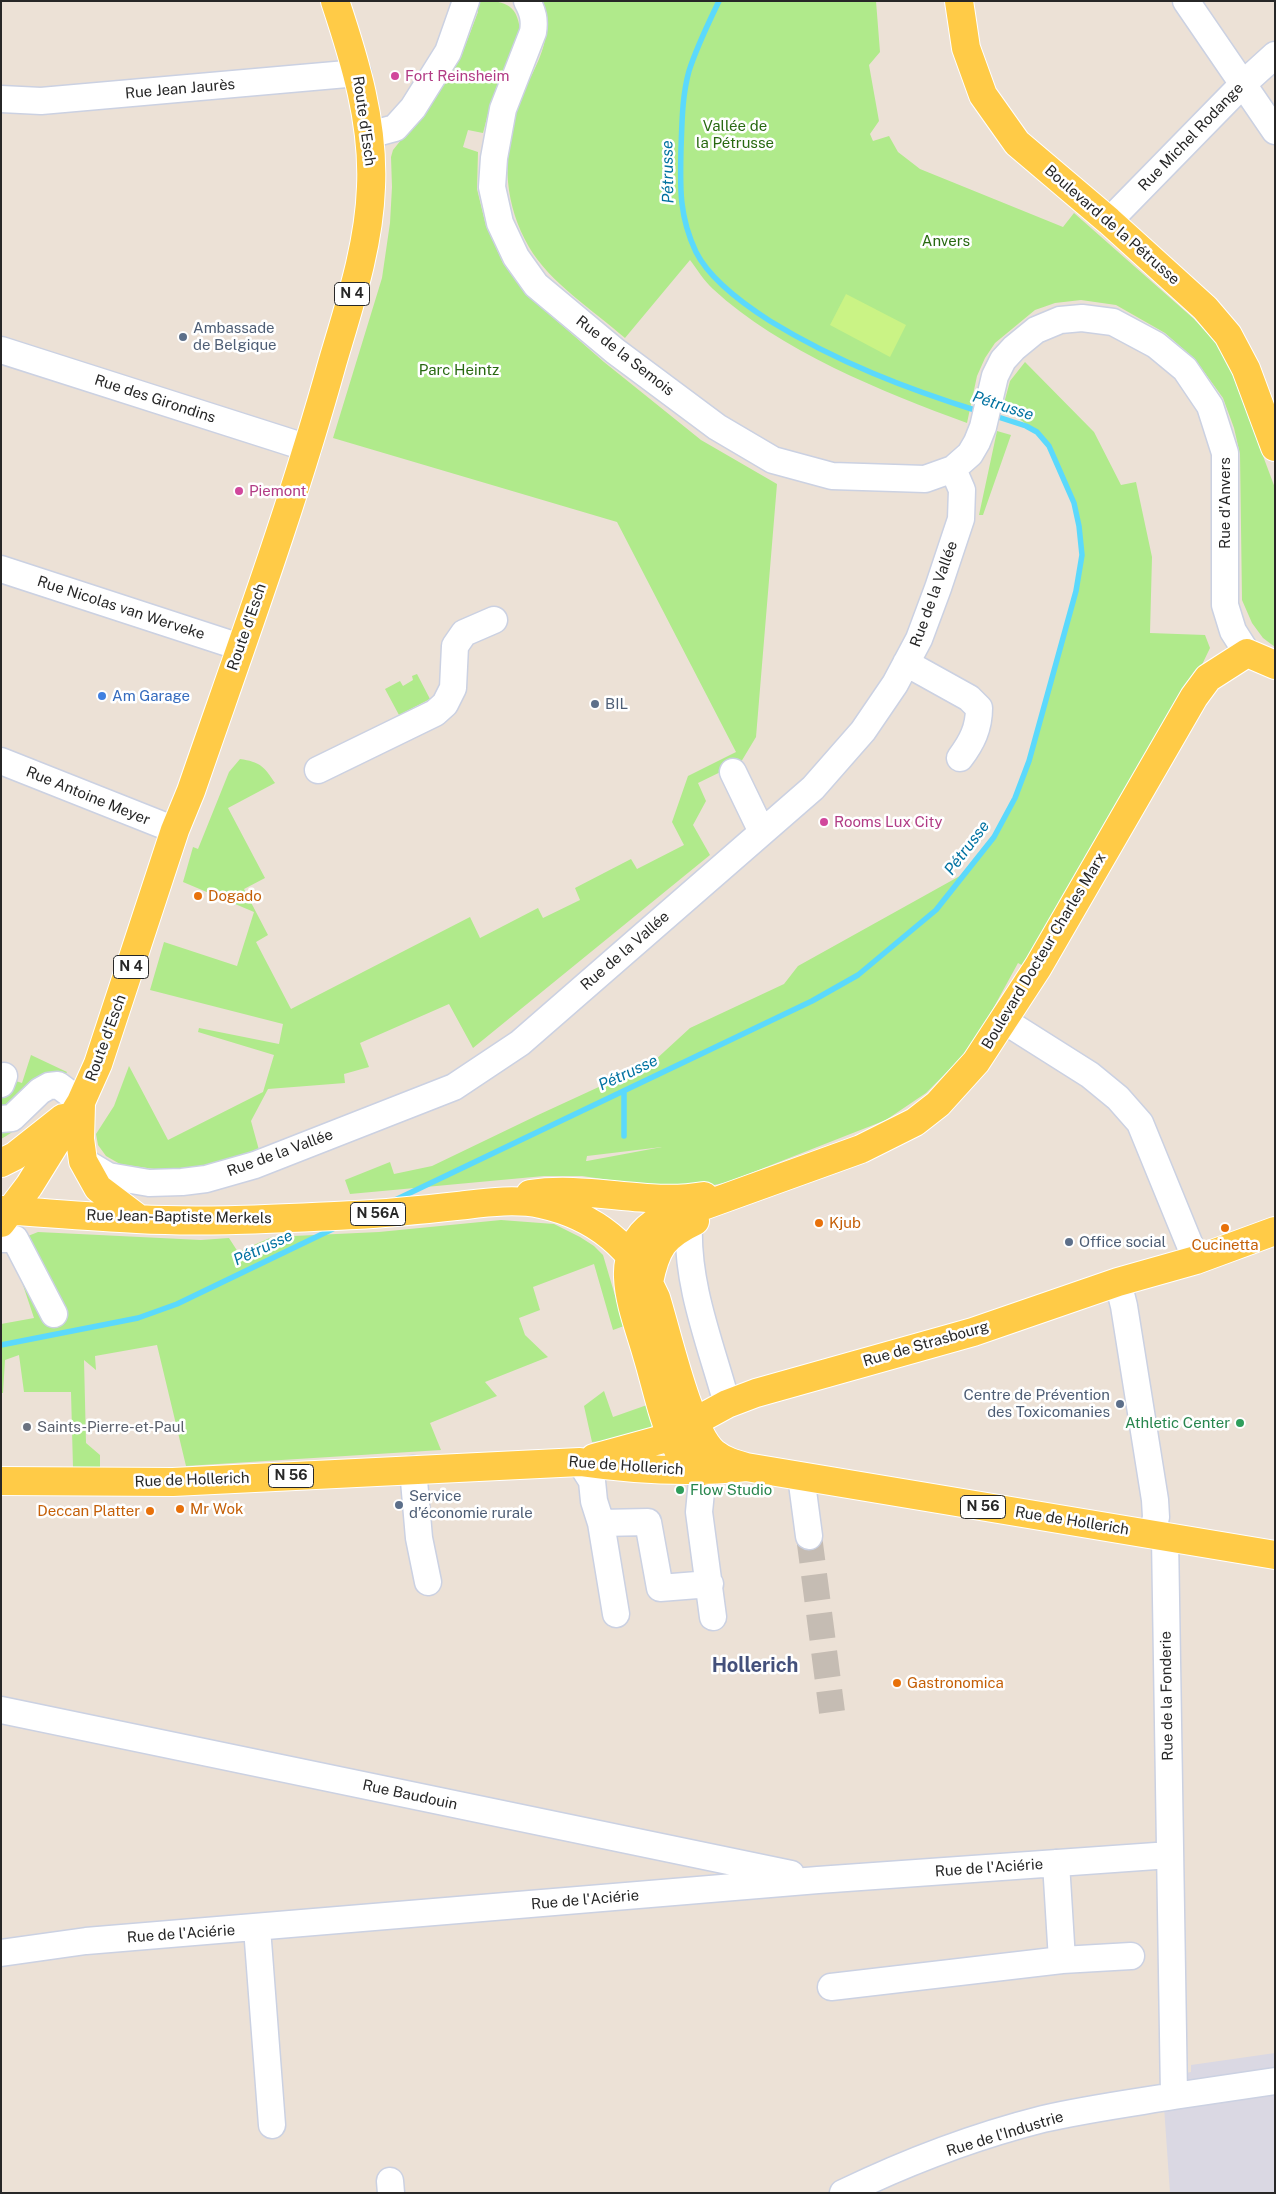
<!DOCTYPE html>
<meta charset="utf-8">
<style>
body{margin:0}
#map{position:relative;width:1276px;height:2194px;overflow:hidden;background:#ece1d6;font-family:"Public Sans",sans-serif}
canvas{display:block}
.frame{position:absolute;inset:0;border:2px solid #272727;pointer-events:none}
</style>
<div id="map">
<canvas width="1276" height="2194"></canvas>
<div class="frame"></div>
</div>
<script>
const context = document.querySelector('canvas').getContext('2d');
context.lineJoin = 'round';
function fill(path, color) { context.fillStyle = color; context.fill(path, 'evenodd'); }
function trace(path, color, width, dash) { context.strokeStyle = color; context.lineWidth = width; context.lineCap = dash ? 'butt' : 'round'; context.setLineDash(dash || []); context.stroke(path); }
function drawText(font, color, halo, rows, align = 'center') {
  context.font = font + ' "Public Sans",sans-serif'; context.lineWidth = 5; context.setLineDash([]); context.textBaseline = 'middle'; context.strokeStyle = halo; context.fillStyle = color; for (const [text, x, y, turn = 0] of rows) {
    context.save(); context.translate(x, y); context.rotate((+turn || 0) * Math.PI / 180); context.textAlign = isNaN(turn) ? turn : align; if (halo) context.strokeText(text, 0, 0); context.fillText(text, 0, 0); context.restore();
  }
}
const industrial = new Path2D(`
 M 1275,2053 L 1275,2193 L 1170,2193 L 1162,2078 L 1191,2072 L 1191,2065 Z`);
const green = new Path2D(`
 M 476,1 C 499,1 517,0 520,30 L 490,106 L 483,133 L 468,130 L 463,147 L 478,152 L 477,189 L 486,226 L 503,263 L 525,293 L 604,362 L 701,440 L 777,484 L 756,737 L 741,762 L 698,783 L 706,801 L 693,825 L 710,855 L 473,1048 L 449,1004 L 360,1043 L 369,1067 L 344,1074 L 345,1083 L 268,1089 L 251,1121 L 259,1150 L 207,1168 L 161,1170 L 120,1164 L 106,1156 L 98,1145 L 96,1134 L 114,1106 L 129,1066 L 168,1140 L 263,1092 L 274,1055 L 198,1032 L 199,1028 L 279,1044 L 283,1024 L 150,990 L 164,942 L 237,966 L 254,912 L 183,882 L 193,847 L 198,849 L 229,772 L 240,759 C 260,762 264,766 275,783 L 228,808 L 265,878 L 244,889 L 268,935 L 256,942 L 291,1009 L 470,917 L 480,938 L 538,908 L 543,918 L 580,900 L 575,888 L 631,859 L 637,869 L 684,845 L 672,822 L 688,776 L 736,752 L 617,522 L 333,438 L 382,278 L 390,223 L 392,187 L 391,157 L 393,150 L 409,130 L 424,116 L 461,57 L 478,12 L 474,4 Z
 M 539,1 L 876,1 L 880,52 L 869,65 L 879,121 L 870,134 L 873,141 L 889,136 L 898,152 L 920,169 L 1063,227 L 1074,213 L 1194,319 L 1218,345 L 1232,373 L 1275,488 L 1275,647 L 1263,638 L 1252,623 L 1242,600 L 1240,454 L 1234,428 L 1223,398 L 1195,359 L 1165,333 L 1116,305 L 1081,300 L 1055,303 L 1035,310 L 995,343 L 985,358 L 977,376 L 967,423 C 883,392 780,351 713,289 C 704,281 697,269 690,260 L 625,338 C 594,311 549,282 529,247 C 505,205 502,161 515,115 C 525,78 562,39 539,1 Z
 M 1025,362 L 1094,432 L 1121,485 L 1136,482 L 1152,557 L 1150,633 L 1205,635 L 1210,648 L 1187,696 L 1025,967 L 1018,963 L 989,1016 L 965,1054 L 926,1093 L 886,1120 L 728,1182 L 705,1187 L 651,1186 L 582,1176 L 544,1176 L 350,1194 L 345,1180 L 390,1162 L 394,1174 L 432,1166 L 538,1115 L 653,1062 L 690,1028 L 784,984 L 798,966 L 967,872 L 994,837 L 1015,798 L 1029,761 L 1076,591 L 1082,555 L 1079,526 L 1074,503 L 1049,446 L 1037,432 L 1003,407 L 1010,381 ZM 662,1147 L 587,1161 L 586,1161 L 587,1156 Z
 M 997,431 L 1011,435 L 983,515 L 979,515 Z
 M 417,674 L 430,699 L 399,715 L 385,689 L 400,681 L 403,686 L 413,680 L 412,676 Z
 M 31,1055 L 67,1072 C 49,1099 30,1123 1,1139 L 1,1076 L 22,1083 Z
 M 501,1220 L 554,1224 L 580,1237 L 594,1246 L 603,1255 L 624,1326 L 613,1330 L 594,1264 L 533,1287 L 540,1310 L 519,1318 L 525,1335 L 548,1357 L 485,1382 L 497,1396 L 430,1423 L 441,1450 L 186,1466 L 157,1345 L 95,1356 L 96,1370 L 84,1360 L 86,1443 L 100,1455 L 100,1468 L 73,1468 L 71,1392 L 24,1392 L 19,1355 L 5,1360 L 3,1393 L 1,1393 L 1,1324 L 34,1318 L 18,1270 L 23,1238 L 38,1232 L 201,1240 L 229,1238 L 238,1252 L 272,1237 L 379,1232 Z
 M 604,1391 L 613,1417 L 647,1405 L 652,1419 L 652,1426 C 640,1439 609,1440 592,1442 L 584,1406 Z`);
const pitch = new Path2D(`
 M 846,294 L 906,325 L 890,357 L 830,325 Z`);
const stream = new Path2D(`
 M 719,1 C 708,24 697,46 689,71 C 682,96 682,123 681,149 C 680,188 679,216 696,252 C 710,280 745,305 770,321 C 837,362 907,389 981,412
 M 624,1092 L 624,1136
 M 393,1201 L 812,1001 L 858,975 L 936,910 L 994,837 L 1015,798 L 1029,761 L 1076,591 L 1082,555 L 1079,526 L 1074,503 L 1049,446 L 1037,432 L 1026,426 L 992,415
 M 1,1345 L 138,1318 L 177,1304 L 339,1226`);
const minorTunnel = new Path2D(`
 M 809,1536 L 832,1712`);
const minor = new Path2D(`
 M 527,1 C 533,12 535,20 533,32 L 503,109 L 494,158 L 492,187 L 500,223 L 516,257 L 536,285 L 615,351 L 717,427 L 773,460 L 832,476 L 925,479 L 953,469 L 970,454 L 977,442 L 983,427 L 995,376 L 1003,360 L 1014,348 L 1036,330 L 1060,320 L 1082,318 L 1113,322 L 1156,345 L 1185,369 L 1210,406 L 1225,453 L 1225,605 L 1233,631 L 1247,653
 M 1186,1 L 1275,131
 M 1,99 L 41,101 L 358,73
 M 369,135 L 395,128 L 413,108 L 448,52 L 466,1
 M 1109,221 L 1243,84 L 1275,55
 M 1,350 L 308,448
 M 1,569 L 240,647
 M 906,663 L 969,698 L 979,708 C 979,728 972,742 960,758
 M 1,761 L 175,830
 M 318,770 L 435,713 L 445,704 L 453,688 L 455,646 L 464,633 L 494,620
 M 733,772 L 762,832
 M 1003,1020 L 1090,1075 L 1118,1098 L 1140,1123 L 1196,1260
 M 1,1084 L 4,1076
 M 1,1119 L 12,1118 L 40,1091 L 49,1086 L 58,1085 L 81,1102
 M 83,1161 L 108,1176 L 149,1183 L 182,1182 L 206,1179 L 255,1165 L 454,1087 L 520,1043 L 813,788 L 863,731 L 895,684 L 919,639 L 938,588 L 961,519 L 962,490 L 953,469
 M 689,1223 C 686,1285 711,1345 727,1404
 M 1,1239 L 15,1239 L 54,1314
 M 1118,1282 L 1124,1306 L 1155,1500 L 1156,1517 L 1152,1535
 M 580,1462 L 592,1481 L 594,1501 L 601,1523 L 616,1614
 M 413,1469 L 419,1538 L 428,1582
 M 703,1471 L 699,1512 L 713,1617
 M 801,1476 L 809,1536
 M 601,1523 L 648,1522 L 660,1588 L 710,1584
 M 1165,1537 L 1174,2096 L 1275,2081
 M 1,1710 L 791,1874
 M 1056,1863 L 1062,1960
 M 257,1928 L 272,2125
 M 1,1953 L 86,1941 L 818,1880 L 1170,1855
 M 831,1987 L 1062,1960 L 1131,1956
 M 390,2181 L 391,2193
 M 843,2193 C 905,2163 976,2136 1043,2119 C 1086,2109 1131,2103 1174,2096`);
const major = new Path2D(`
 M 959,1 L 966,48 L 983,95 L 1017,143 L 1109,221 L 1205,308 L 1228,335 L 1246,369 L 1275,447
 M 81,1104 L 80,1139 L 83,1161 L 98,1188 L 139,1219
 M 1,1163 L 15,1156 L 63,1118
 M 530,1194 C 588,1185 646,1206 704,1196
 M 1,1210 C 47,1213 92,1217 137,1219 C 210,1223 284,1218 356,1215 C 393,1213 429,1209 466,1205 C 490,1202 517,1199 541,1204 C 596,1216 633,1247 656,1298 C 667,1333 689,1432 714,1453 C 724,1461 735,1464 746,1467
 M 1,1223 L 29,1186 L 81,1102 L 98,1064 L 175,830 L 191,791 C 240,649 292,508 332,364 C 349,306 369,247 371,187 C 374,123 355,61 335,1
 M 649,1282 C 656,1248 663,1236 695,1221
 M 594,1458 L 663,1439 L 727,1404 L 756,1393 L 973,1332 L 1118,1282 L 1196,1260 L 1275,1231
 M 703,1471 C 692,1465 682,1458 676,1446 C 662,1418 656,1384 647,1355 C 640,1330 629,1303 628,1277 C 627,1256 636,1236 653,1224 L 861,1149 L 915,1122 L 938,1104 L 976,1062 L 1038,967 L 1194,697 L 1208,678 L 1247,653 L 1275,665
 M 1,1481 L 173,1482 L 580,1462 C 635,1470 690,1473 746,1467 L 1275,1555`);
const markers = [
 [395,76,5,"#d1479c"],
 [183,337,5,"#5c6f8a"],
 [239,491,5,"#d1479c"],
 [102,696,5,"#3f7fe0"],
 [595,704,5,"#5c6f8a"],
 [824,822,5,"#d1479c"],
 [198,896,5,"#e8710a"],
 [819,1223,5,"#e8710a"],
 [1225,1228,5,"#e8710a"],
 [1069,1242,5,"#5c6f8a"],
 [1120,1404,5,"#5c6f8a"],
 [1240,1423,5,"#2e9e5b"],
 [27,1427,5,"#6b7280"],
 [680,1490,5,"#2e9e5b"],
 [399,1505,5,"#5c6f8a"],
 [180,1509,5,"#e8710a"],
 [150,1511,5,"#e8710a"],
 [897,1683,5,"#e8710a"]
];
const shields = [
 [352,294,35],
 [131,967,35],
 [378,1214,55],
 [291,1476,45],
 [983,1507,45]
];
const shieldNames = [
 ["N 4",352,294],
 ["N 4",131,967],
 ["N 56A",378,1214],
 ["N 56",291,1476],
 ["N 56",983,1507]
];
const hotelNames = [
 ["Fort Reinsheim",405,76],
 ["Piemont",249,491],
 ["Rooms Lux City",834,822]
];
const streetNames = [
 ["Rue Jean Jaurès",180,89,-5],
 ["Route d'Esch",364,121,82],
 ["Rue Michel Rodange",1191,137,-46],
 ["Boulevard de la Pétrusse",1112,225,41],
 ["Rue de la Semois",625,356,38],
 ["Rue des Girondins",155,399,18],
 ["Rue d'Anvers",1225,503,-90],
 ["Rue de la Vallée",934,594,-70],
 ["Rue Nicolas van Werveke",121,608,18],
 ["Route d'Esch",247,627,-71],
 ["Rue Antoine Meyer",88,796,22],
 ["Rue de la Vallée",625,951,-41],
 ["Boulevard Docteur Charles Marx",1044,951,-59],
 ["Route d'Esch",106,1038,-70],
 ["Rue de la Vallée",280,1153,-20],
 ["Rue Jean-Baptiste Merkels",179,1217,1],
 ["Rue de Strasbourg",926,1344,-16],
 ["Rue de Hollerich",626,1466,4],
 ["Rue de Hollerich",192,1480,-2],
 ["Rue de Hollerich",1072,1521,9],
 ["Rue de la Fonderie",1167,1696,-91],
 ["Rue Baudouin",410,1795,12],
 ["Rue de l'Aciérie",989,1868,-4],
 ["Rue de l'Aciérie",585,1900,-5],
 ["Rue de l'Aciérie",181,1934,-4],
 ["Rue de l'Industrie",1005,2134,-17]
];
const parkNames = [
 ["Vallée de",735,126],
 ["la Pétrusse",735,143],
 ["Anvers",946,241],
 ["Parc Heintz",459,370]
];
const serviceNames = [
 ["Ambassade",193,328],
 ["de Belgique",193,345],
 ["BIL",605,704],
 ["Office social",1079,1242],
 ["Centre de Prévention",1110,1395,"right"],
 ["des Toxicomanies",1110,1412,"right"],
 ["Service",409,1496],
 ["d’économie rurale",409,1513]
];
const shopNames = [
 ["Am Garage",112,696]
];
const foodNames = [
 ["Dogado",208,896],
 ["Kjub",829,1223],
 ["Cucinetta",1225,1245,"center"],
 ["Mr Wok",190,1509],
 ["Deccan Platter",140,1511,"right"],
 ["Gastronomica",907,1683]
];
const leisureNames = [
 ["Athletic Center",1230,1423],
 ["Flow Studio",690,1490,"left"]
];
const worshipNames = [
 ["Saints-Pierre-et-Paul",37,1427]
];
const waterNames = [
 ["Pétrusse",668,172,-91],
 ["Pétrusse",1003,406,18],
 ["Pétrusse",967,848,-53],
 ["Pétrusse",628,1073,-25],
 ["Pétrusse",263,1248,-25]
];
const districtNames = [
 ["Hollerich",755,1666]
];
fill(industrial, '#dad8e3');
fill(green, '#b0ea8b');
fill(pitch, '#caf385');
trace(stream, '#5bd9fc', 5.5);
trace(minorTunnel, '#c5bcb3', 26, [26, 13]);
trace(minor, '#cbd1e2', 29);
trace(major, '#fff', 30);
trace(minor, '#fff', 26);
trace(major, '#ffcb47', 28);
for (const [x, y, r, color] of markers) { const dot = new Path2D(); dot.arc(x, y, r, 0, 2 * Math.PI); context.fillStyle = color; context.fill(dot); trace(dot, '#fff', 2); }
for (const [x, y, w] of shields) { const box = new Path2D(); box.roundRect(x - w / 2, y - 11.5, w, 23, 4); context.fillStyle = '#fff'; context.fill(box); trace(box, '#272727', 1); }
drawText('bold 14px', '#272727', null, shieldNames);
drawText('15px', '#b23c85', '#fff', hotelNames, 'left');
drawText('15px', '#272727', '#fff', streetNames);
drawText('15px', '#286911', '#fff', parkNames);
drawText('15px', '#4e5e75', '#fff', serviceNames, 'left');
drawText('15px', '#366cbe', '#fff', shopNames, 'left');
drawText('15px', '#c56008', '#fff', foodNames, 'left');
drawText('15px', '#27864d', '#fff', leisureNames, 'right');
drawText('15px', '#5b616d', '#fff', worshipNames, 'left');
drawText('italic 16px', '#0072a1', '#fff', waterNames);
drawText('bold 20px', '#43507b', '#fff', districtNames);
</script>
